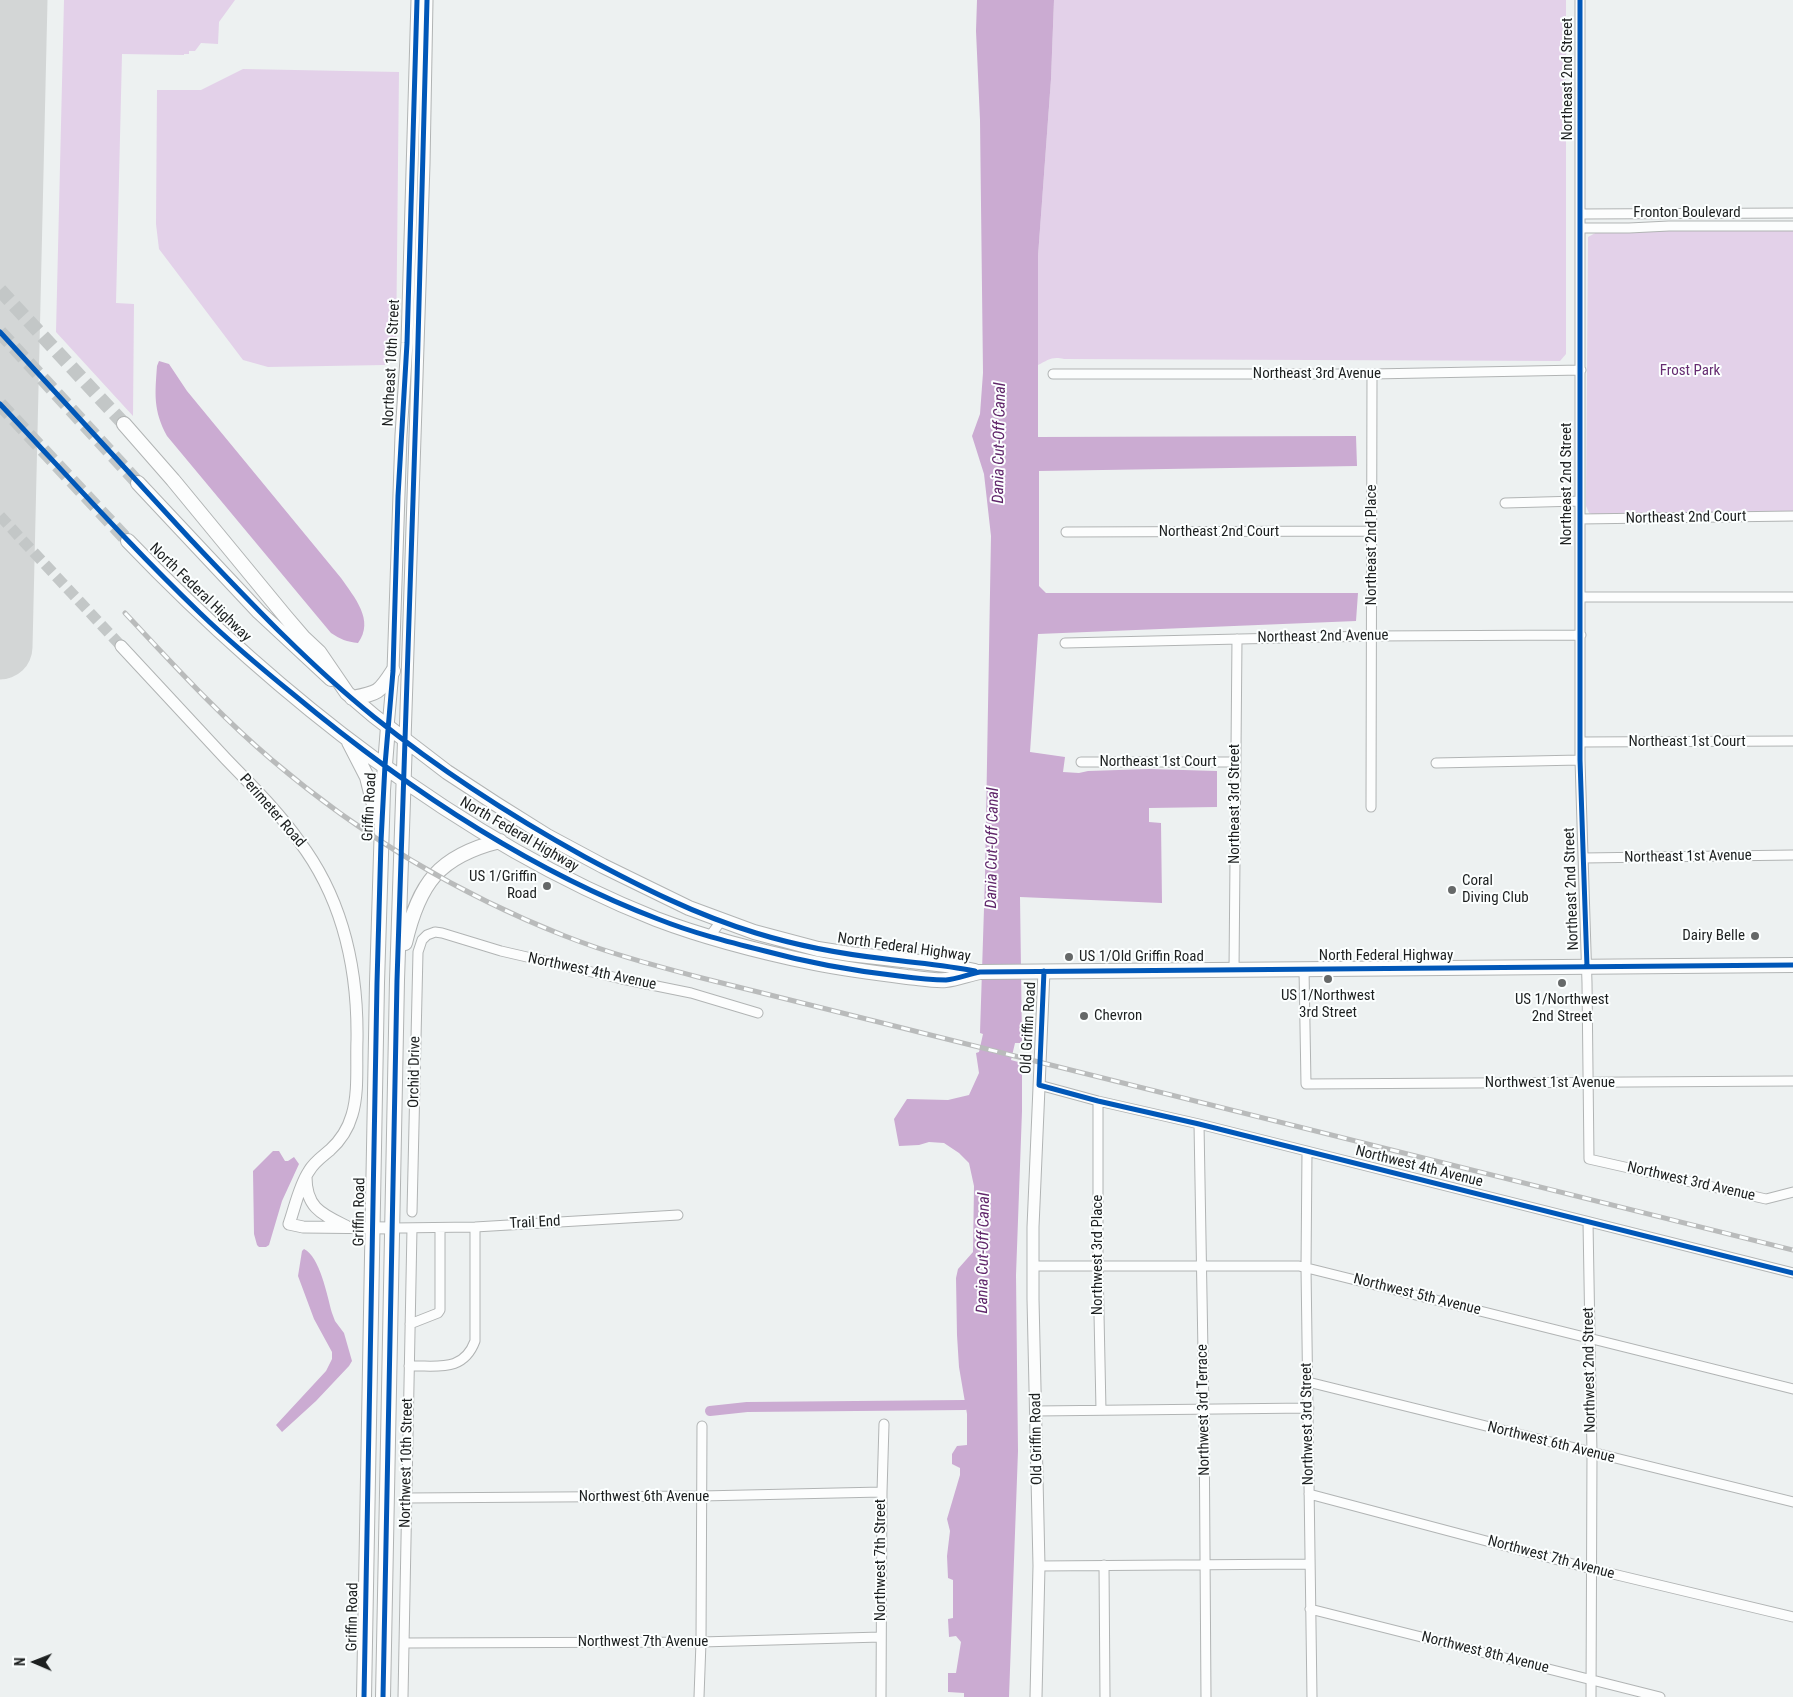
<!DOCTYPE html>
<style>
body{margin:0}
#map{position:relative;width:1793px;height:1697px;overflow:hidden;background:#edf1f1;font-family:"Roboto Condensed",sans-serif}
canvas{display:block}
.north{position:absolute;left:10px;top:1637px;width:50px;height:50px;-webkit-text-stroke:4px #fcffff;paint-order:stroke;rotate:271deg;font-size:14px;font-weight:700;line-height:20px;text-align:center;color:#1d2020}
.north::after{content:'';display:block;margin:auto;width:18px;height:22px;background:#1d2020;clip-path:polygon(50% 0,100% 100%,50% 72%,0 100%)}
</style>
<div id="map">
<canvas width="1793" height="1697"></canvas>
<div class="north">N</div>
</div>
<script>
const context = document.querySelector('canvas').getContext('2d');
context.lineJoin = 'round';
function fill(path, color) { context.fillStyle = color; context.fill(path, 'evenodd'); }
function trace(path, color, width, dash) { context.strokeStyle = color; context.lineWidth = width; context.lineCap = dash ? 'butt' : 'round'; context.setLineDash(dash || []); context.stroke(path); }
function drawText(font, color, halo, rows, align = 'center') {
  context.font = font + ' "Roboto Condensed",sans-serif'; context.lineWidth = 4; context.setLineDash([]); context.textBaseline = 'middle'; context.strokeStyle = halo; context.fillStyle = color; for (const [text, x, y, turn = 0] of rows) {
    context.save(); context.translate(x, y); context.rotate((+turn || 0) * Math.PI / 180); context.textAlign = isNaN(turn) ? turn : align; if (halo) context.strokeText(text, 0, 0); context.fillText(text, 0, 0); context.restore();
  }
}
const green = new Path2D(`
 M 64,0 L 235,0 L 219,22 L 218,44 L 201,43 L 195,51 L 189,51 L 189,54 L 184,54 L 184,55 L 122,54 L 116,303 L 134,304 L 133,416 L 56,332 Z
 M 1054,0 L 1566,0 L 1566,354 L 1560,361 L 1064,359 C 1052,356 1048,360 1038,365 L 1038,256 L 1051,79 Z
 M 243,69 L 399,72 L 396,351 L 385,365 L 268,367 L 243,360 L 159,249 L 156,224 L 157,90 L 201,90 Z
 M 1599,231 L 1793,231 L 1793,512 L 1595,515 L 1589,513 L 1586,506 L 1588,237 Z`);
const water = new Path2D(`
 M 977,0 L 1054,0 L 1051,79 L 1038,256 L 1038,437 L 1356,436 L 1357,466 L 1039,471 L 1039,586 L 1046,593 L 1358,593 L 1356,621 L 1038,634 L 1030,752 L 1065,757 L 1063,772 L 1079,773 L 1088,771 L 1149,769 L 1217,771 L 1217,807 L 1149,808 L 1149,822 L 1161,823 L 1162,903 L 1020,897 L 1022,1043 L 1015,1043 L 1011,1060 L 1022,1063 L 1022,1111 L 1016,1275 L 1018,1451 L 1009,1697 L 964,1697 L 964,1693 L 948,1692 L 948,1673 L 956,1673 L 961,1642 L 956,1636 L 949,1637 L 948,1619 L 953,1618 L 953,1580 L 948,1578 L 947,1556 L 950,1531 L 947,1519 L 960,1475 L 960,1468 L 952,1464 L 952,1454 L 957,1446 L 967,1445 L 967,1414 L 959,1367 L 957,1335 L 956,1278 L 958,1269 L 973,1252 L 974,1186 L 969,1163 L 959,1153 L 944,1143 L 929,1142 L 919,1145 L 899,1146 L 894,1119 L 907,1099 L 948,1100 L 969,1095 L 979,1073 L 976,1053 L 979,1052 L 983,1034 L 980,1033 L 985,877 L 991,536 L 984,474 L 972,436 L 980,414 L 983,373 L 980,120 L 976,31 Z
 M 159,361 L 169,364 L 187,391 L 341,578 C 354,597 375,620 358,643 C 347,642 340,639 331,633 L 167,436 C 153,410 155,394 157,366 Z
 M 273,1151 L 279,1151 L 285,1161 L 288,1161 L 294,1157 L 299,1164 L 282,1201 L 269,1245 L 266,1247 L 259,1247 L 257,1245 L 254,1234 L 253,1171 Z
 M 304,1249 C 320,1257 327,1295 332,1313 L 335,1321 L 344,1333 L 352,1361 L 349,1366 L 316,1401 L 282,1432 L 276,1425 L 326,1371 L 332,1359 L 332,1352 L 314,1319 L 298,1276 L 302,1251 Z`);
const canal = new Path2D(`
 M 710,1411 L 747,1407 L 965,1405`);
const taxiway = new Path2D(`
 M 0,36 L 7,23 L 13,0
 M 0,217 L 9,290
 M 0,637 L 0,635`);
const runway = new Path2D(`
 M 0,647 L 15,0`);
const tertiaryTunnel = new Path2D(`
 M 0,516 L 121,646`);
const primaryTunnel = new Path2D(`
 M 0,290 L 124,424
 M 0,332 L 138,483
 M 0,404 L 128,541`);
const minor = new Path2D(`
 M 1580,0 L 1580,760 L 1587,983 L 1589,1159 L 1766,1199 L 1793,1192
 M 1580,214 L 1793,213
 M 1580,228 L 1629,228 L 1669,226 L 1793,226
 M 1053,374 L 1372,374 L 1581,370
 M 1505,503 L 1579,501
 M 1580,519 L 1793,516
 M 1066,532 L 1372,531
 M 1580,597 L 1793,597
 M 1065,643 L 1371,636 L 1581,635
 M 1581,742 L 1793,741
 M 1081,762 L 1235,762
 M 1436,763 L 1580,760
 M 1371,807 L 1372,374
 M 1584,858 L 1793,855
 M 710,936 L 721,921
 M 1304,969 L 1306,1084 L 1793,1081
 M 1234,970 L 1237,639
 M 1039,1085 L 1098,1101 L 1199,1124 L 1793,1273
 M 1098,1101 L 1098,1266 L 1101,1410
 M 1199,1124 L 1204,1410 L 1206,1697
 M 1307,1151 L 1306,1268 L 1312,1697
 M 412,1212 L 418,952 L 422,940 L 427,935 L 435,932 L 442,933 L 501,951 L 622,979 L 691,993 L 758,1013
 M 1588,1222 L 1592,1453 L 1591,1697
 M 393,1228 L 475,1227 L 678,1215
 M 1033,1266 L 1299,1266 L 1793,1389
 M 410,1324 L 438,1313 L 440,1310 L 440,1228
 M 409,1366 C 437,1365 463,1373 475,1341 L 475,1227
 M 1308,1382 L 1793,1502
 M 1036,1411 L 1309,1408
 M 1309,1494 L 1592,1569 L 1793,1617
 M 407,1498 L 701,1496 L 882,1492
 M 1104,1565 L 1105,1697
 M 1039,1566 L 1310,1564
 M 1310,1609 L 1660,1697
 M 404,1643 L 701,1642 L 881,1637
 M 403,1697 L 412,1228
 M 699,1697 L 701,1642 L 702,1426
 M 881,1697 L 882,1492 L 884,1424`);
const tertiary = new Path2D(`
 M 121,646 C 156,684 191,721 226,759 C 251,785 278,811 299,841 C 343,899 358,969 357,1040 C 356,1064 359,1092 352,1115 C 348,1129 341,1140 330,1150 C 323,1156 314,1162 309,1171 C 299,1186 295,1207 289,1224 L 303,1227 L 393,1228
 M 388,727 L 393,671 L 401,435 L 407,343 L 417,0
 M 405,740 L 424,164 L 427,0
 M 306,1177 C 306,1208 322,1214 346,1226
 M 1036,1697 L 1039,1566 L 1033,1299 L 1033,1227 L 1044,971`);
const primary = new Path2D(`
 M 124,424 L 173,480 L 285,616 L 303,637 L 319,652 L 347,693 L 374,716 L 447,772 L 496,804 L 547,836 L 603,866 L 689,908 L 754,932 L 818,949 L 850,954 L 946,965 L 975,971
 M 138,483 L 259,612 L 331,679
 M 128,541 C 275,694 457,840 656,919 C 706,938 761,952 814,963 C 845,969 875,973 907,977 C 919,978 934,981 946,980 C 957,979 969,974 980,972 L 1793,965
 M 352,698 C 378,693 379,693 393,671
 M 349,742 L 367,777 L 377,817
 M 405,943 C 419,883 439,856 500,841
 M 364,1697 L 377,983 L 383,790 L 388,727
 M 383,1697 L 397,980 L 405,740`);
const rail = new Path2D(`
 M 125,613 C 173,664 219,715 272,760 C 359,834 458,894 565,936 C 608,953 653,965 698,977 L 1793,1250`);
const cycleway = new Path2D(`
 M 1580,0 L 1580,760 L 1587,967
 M 0,332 C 64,402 128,472 192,541 C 250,602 308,664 374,717 C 440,770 511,816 585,857 C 639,886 696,915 756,933 C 798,946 842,954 886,959 C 916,963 945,965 975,971
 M 0,404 C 66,474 130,546 200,613 C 229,641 261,668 293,694 C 402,785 524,868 658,919 C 693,933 729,942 765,951 C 809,963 854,971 899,976 C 914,978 930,980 946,980 C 957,979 969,974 980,972 L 1793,965
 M 1044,971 L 1039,1085 L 1098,1101 L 1199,1124 L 1793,1273
 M 364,1697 L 377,983 L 381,841 L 385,765 L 393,671 L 398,496 L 407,343 L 417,0
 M 383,1697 L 397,980 L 417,379 L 427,0`);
const markers = [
 [547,886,5,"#666969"],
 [1452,890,5,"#666969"],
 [1755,936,5,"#666969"],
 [1069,957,5,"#666969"],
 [1328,979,5,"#666969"],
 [1562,983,5,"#666969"],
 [1084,1016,5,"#666969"]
];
const streetNames = [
 ["Northeast 2nd Street",1568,79,-90],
 ["Fronton Boulevard",1687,213],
 ["Northeast 10th Street",392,363,-87],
 ["Northeast 3rd Avenue",1317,374],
 ["Northeast 2nd Street",1567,484,-90],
 ["Northeast 2nd Court",1686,518,-1],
 ["Northeast 2nd Court",1219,532],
 ["Northeast 2nd Place",1372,545,-90],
 ["North Federal Highway",200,593,44],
 ["Northeast 2nd Avenue",1323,637,-1],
 ["Northeast 1st Court",1687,742],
 ["Northeast 1st Court",1158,762],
 ["Northeast 3rd Street",1235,804,-90],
 ["Griffin Road",370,807,-87],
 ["Perimeter Road",272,811,49],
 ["North Federal Highway",519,835,30],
 ["Northeast 1st Avenue",1688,857,-1],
 ["Northeast 2nd Street",1572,889,-92],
 ["North Federal Highway",904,948,8],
 ["North Federal Highway",1386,956],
 ["Northwest 4th Avenue",592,972,12],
 ["Old Griffin Road",1029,1028,-87],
 ["Orchid Drive",415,1072,-89],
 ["Northwest 1st Avenue",1550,1083],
 ["Northwest 4th Avenue",1419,1167,14],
 ["Northwest 3rd Avenue",1691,1182,13],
 ["Griffin Road",360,1212,-89],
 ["Trail End",535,1223,-3],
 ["Northwest 3rd Place",1098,1255,-90],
 ["Northwest 5th Avenue",1417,1295,14],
 ["Northwest 2nd Street",1590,1370,-91],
 ["Northwest 3rd Terrace",1204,1410,-91],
 ["Northwest 3rd Street",1308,1424,-91],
 ["Old Griffin Road",1037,1439,-91],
 ["Northwest 6th Avenue",1551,1443,14],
 ["Northwest 10th Street",407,1463,-89],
 ["Northwest 6th Avenue",644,1497],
 ["Northwest 7th Avenue",1551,1558,15],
 ["Northwest 7th Street",881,1560,-90],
 ["Griffin Road",353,1617,-89],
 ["Northwest 7th Avenue",643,1642],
 ["Northwest 8th Avenue",1485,1653,14]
];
const parkNames = [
 ["Frost Park",1690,371]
];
const poiNames = [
 ["US 1/Griffin",537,877,"right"],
 ["Road",537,894,"right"],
 ["Coral",1462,881],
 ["Diving Club",1462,898],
 ["Dairy Belle",1745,936,"right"],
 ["US 1/Old Griffin Road",1079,957],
 ["US 1/Northwest",1328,996,"center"],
 ["3rd Street",1328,1013,"center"],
 ["US 1/Northwest",1562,1000,"center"],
 ["2nd Street",1562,1017,"center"],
 ["Chevron",1094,1016]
];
const waterNames = [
 ["Dania Cut-Off Canal",1000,443,-89],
 ["Dania Cut-Off Canal",993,848,-89],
 ["Dania Cut-Off Canal",984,1253,-89]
];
fill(green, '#e3d1e9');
fill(water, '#cbabd2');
trace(canal, '#cbabd2', 10);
trace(taxiway, '#d3d6d6', 26);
trace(runway, '#d3d6d6', 65);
trace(tertiaryTunnel, '#c3c7c7', 11, [11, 5.5]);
trace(primaryTunnel, '#c3c7c7', 14, [14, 7]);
trace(minor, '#b1b4b4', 11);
trace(tertiary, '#b1b4b4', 13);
trace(primary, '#b1b4b4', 16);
trace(minor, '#fcfdfd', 9);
trace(tertiary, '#fcfdfd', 11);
trace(primary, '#fcfdfd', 14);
trace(rail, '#b9bbbb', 5);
trace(rail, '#fcffff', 3, [9]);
trace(cycleway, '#0057b8', 5);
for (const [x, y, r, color] of markers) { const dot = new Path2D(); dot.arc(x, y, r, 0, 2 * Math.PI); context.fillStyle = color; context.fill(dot); trace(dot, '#fcffff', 2); }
drawText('15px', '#1d2020', '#fcffff', streetNames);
drawText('15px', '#662c71', '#fcffff', parkNames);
drawText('15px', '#1d2020', '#fcffff', poiNames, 'left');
drawText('italic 16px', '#60266a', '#fcffff', waterNames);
</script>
